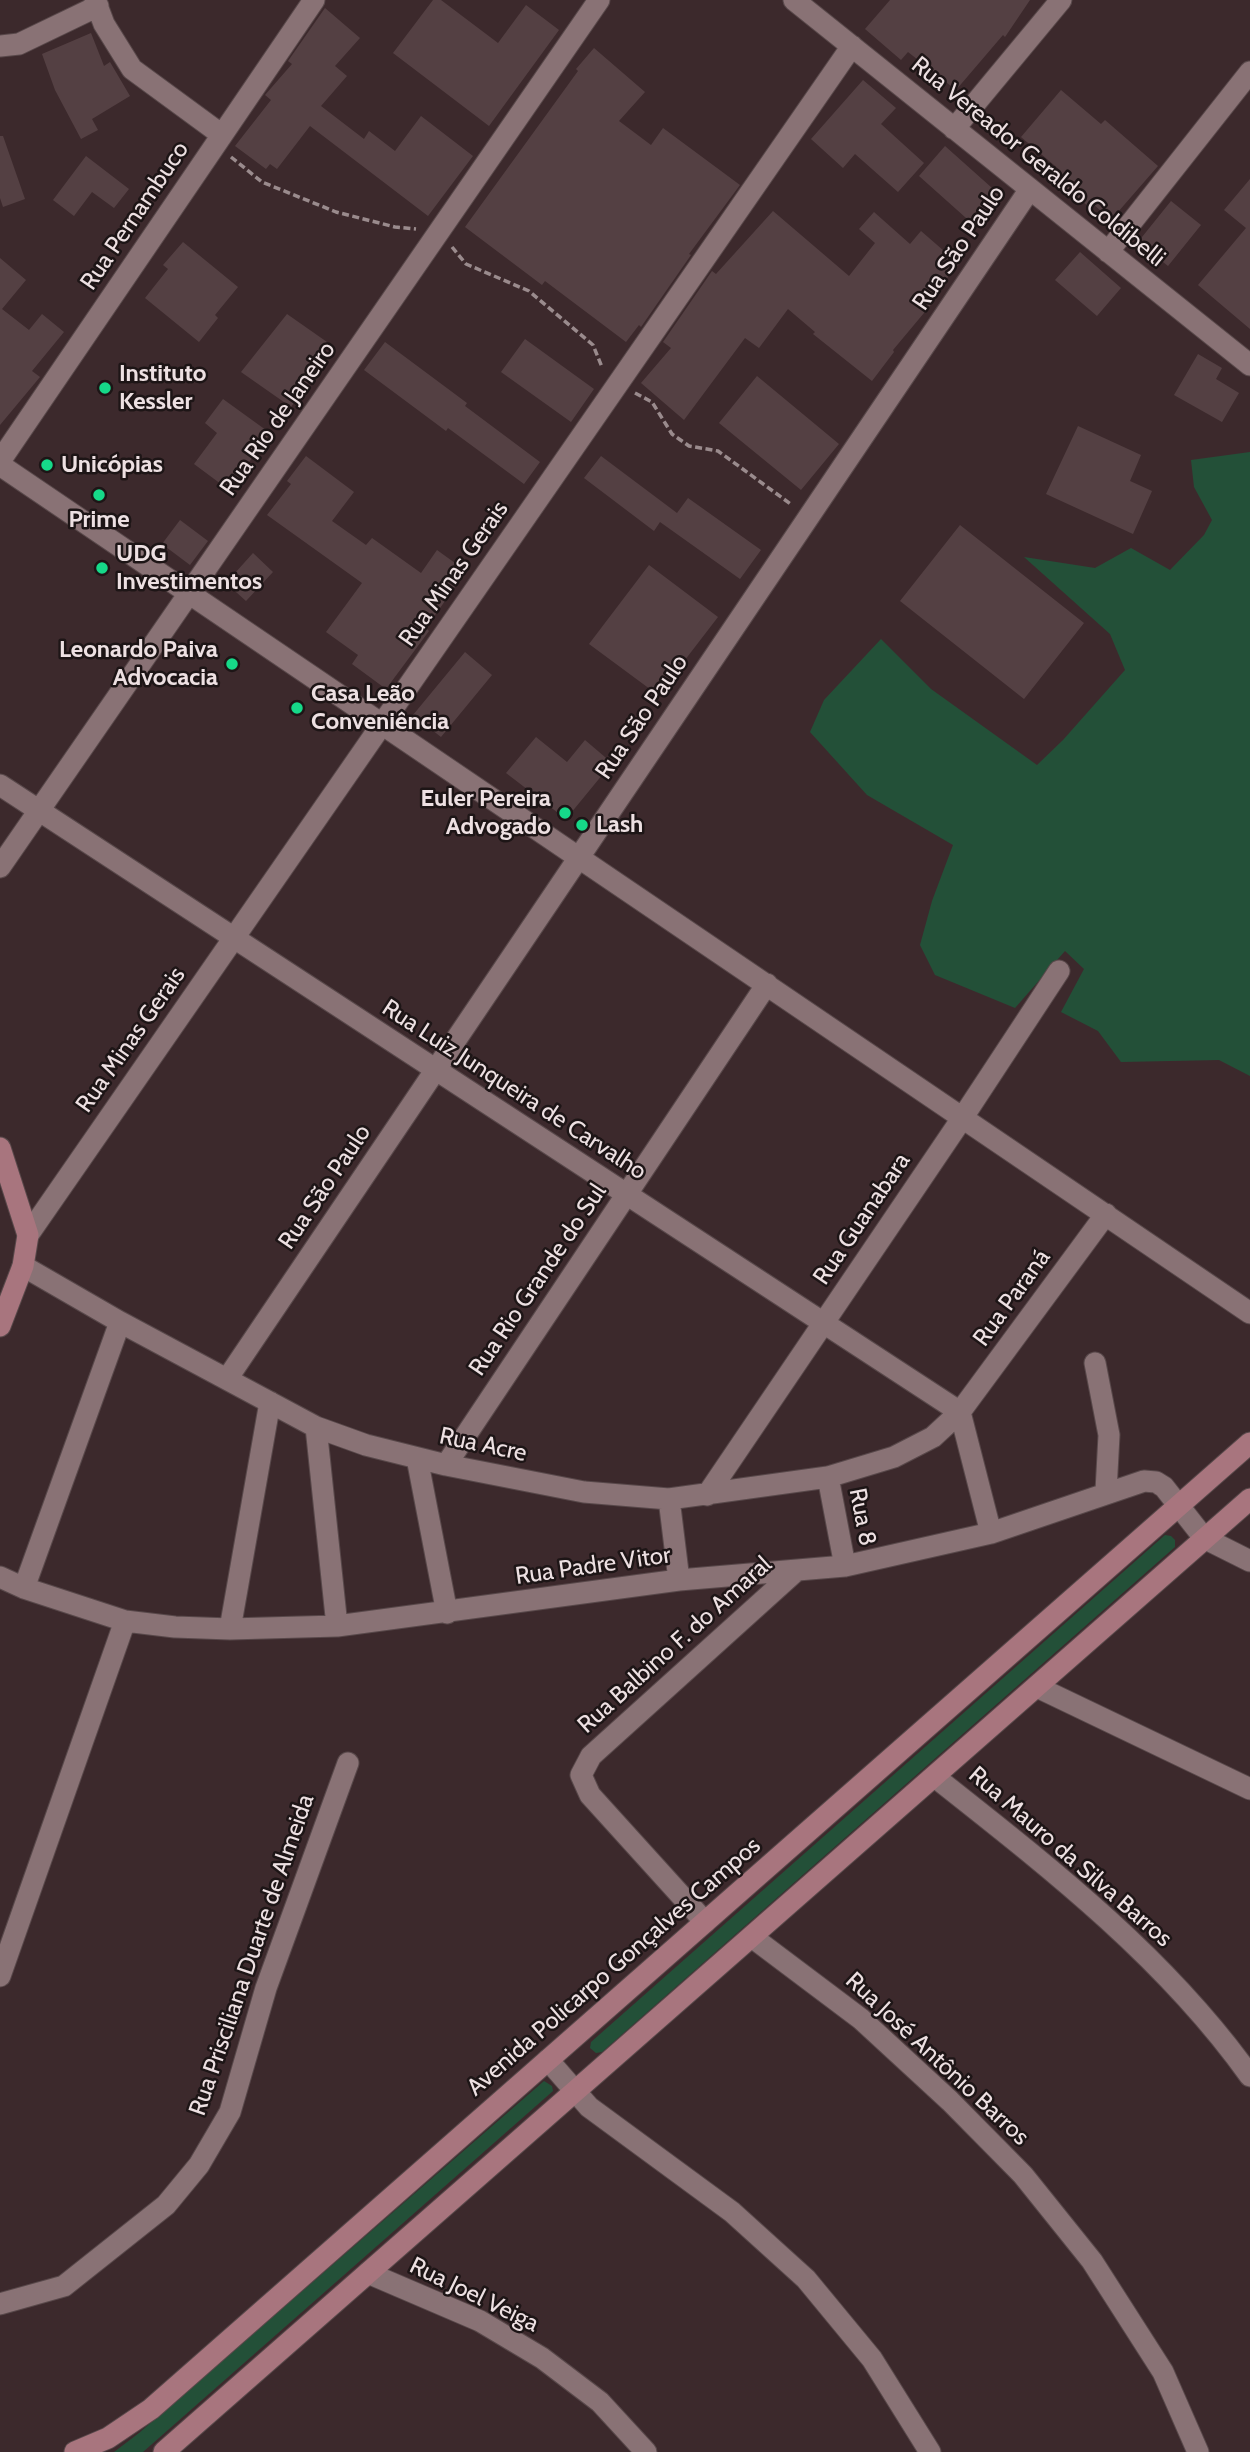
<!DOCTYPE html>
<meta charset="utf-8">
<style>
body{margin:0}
canvas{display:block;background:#3c292c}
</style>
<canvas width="1250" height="2452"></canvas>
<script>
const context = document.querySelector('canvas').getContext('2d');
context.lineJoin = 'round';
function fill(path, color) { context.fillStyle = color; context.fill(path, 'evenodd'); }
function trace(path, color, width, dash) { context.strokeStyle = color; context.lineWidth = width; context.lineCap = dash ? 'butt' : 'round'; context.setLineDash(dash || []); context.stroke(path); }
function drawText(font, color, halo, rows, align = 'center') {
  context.font = font + ' Cabin,sans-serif'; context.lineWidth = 5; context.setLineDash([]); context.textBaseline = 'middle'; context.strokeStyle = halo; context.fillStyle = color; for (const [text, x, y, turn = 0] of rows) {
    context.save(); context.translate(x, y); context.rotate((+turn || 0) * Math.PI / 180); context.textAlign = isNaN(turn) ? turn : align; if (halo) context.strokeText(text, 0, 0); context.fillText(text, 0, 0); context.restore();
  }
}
const green = new Path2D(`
 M 1250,452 L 1250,1076 L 1219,1060 L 1121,1062 L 1098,1031 L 1061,1012 L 1084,969 L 1065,951 L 1015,1008 L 935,975 L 920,945 L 932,901 L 953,845 L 867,795 L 810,732 L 824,700 L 881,639 L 931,689 L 1037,765 L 1063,740 L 1125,670 L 1110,634 L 1024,557 L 1095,568 L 1131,548 L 1170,570 L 1204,535 L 1212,520 L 1194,487 L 1191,460 Z
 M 1165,1535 L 1171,1536 L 1175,1540 L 1175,1547 L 602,2052 L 596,2053 L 590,2048 L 591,2042 Z
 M 544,2081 L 552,2086 L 553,2091 L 143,2452 L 114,2452 L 139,2433 Z`);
const building = new Path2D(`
 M 433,0 L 441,0 L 498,43 L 526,5 L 559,30 L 489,126 L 393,53 Z
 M 890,0 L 1030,0 L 1005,37 L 1003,35 L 956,90 L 908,52 L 901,60 L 865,29 Z
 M 325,8 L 360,38 L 335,66 L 347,76 L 321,106 L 364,139 L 369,131 L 395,151 L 421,116 L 473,156 L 428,216 L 310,126 L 277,169 L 270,164 L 266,169 L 235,146 L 271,100 L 265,95 L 292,64 L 288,61 Z
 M 91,33 L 104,66 L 110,62 L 130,96 L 92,119 L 98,130 L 81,139 L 55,90 L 42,54 Z
 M 594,48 L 645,92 L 619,121 L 651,145 L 663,128 L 740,185 L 689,254 L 691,255 L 641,327 L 639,325 L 626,342 L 545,281 L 542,285 L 465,227 L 578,71 L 576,69 Z
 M 863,80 L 896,108 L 881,124 L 924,163 L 898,192 L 855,154 L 843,168 L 811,139 Z
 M 1061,90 L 1101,124 L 1105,120 L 1158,166 L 1111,220 L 1092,203 L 1089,207 L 1055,178 L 1061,171 L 1021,137 Z
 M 0,136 L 3,136 L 25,199 L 3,207 L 0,198 Z
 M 945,146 L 1001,196 L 975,226 L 919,176 Z
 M 86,156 L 129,189 L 114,208 L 92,192 L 74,216 L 53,200 Z
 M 1250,179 L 1250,329 L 1198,285 L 1246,228 L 1224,210 Z
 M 1171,201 L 1201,225 L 1168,266 L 1138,242 Z
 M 773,211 L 849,276 L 875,243 L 859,229 L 874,212 L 910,244 L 921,231 L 959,264 L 930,298 L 934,301 L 893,350 L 894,352 L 872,381 L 813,334 L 815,332 L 788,309 L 759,348 L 745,338 L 684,420 L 641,383 L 671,348 L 663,342 L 712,271 L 716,274 Z
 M 183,242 L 238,287 L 215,315 L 218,318 L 199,342 L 145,298 L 168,269 L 163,265 Z
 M 1080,252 L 1121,288 L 1097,316 L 1055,280 Z
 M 0,258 L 26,280 L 2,309 L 29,330 L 42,314 L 64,332 L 32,371 L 40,377 L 0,425 Z
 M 287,314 L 327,342 L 306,373 L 312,377 L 291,407 L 241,372 Z
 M 525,339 L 594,389 L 571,422 L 501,372 Z
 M 385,342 L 467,403 L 465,406 L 540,462 L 524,484 L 448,428 L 446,431 L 364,370 Z
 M 1198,354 L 1222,368 L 1216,379 L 1239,393 L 1222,422 L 1174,395 Z
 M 757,376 L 839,444 L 801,490 L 719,423 Z
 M 223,399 L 270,433 L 229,490 L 194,464 L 217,433 L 205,423 Z
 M 1078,426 L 1141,455 L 1130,481 L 1152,491 L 1133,534 L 1046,494 Z
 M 306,456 L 354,492 L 332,521 L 366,545 L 372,538 L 421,573 L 437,550 L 466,571 L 426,628 L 429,631 L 386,689 L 352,664 L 358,655 L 326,632 L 362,583 L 267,515 L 291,484 L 287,481 Z
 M 601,456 L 677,513 L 688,498 L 761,550 L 740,579 L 660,522 L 654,531 L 584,478 Z
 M 180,520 L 208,541 L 190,565 L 162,544 Z
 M 960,525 L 1084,623 L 1024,699 L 900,601 Z
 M 253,553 L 273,572 L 246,601 L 226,583 Z
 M 649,565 L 718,617 L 658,695 L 589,644 Z
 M 465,652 L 492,675 L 441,737 L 413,715 Z
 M 536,737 L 567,762 L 585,740 L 612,763 L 566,819 L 506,773 Z`);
const path = new Path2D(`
 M 231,157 L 262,182 L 336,212 L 395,227 L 416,229
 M 452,247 L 466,264 L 529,291 L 593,345 L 602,367
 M 635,393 L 652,402 L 672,434 L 689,446 L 718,451 L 792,505`);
const street = new Path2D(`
 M 95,0 L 104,24 L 132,69 L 222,135
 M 794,0 L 1250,365
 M 0,46 L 19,44 L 98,6
 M 954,129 L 1061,0
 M 1108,252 L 1250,72
 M 0,461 L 314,0
 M 0,465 L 1250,1313
 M 0,785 L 960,1412
 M 0,867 L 599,0
 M 28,1235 L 852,46
 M 23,1266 L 120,1322 L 316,1427 L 366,1445 L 446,1465 L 584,1492 L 669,1499 L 828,1477 L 894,1457 L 933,1437 L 960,1412 L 1106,1214
 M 1095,1363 L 1109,1435 L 1106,1491
 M 227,1379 L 1030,189
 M 960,1412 L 991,1533
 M 316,1427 L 337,1626
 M 417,1458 L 447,1613
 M 446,1465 L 767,984
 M 828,1477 L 845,1566
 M 707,1495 L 963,1117 L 1059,971
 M 669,1499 L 679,1580
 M 0,1577 L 24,1588 L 125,1621 L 175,1627 L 230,1629 L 337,1626 L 679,1580 L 845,1566 L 991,1533 L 1144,1481 L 1156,1482 L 1164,1487 L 1204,1538 L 1250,1561
 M 24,1588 L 120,1322
 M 230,1629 L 270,1402
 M 1037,1687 L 1250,1789
 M 935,1777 C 1049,1867 1165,1957 1250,2076
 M 705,1922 L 590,1795 L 581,1775 L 591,1756 L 797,1570
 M 752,1937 L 861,2019 L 950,2101 L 1023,2175 L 1092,2261 L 1163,2372 L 1198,2452
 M 0,1976 L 125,1621
 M 548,2060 L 589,2107 L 732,2212 L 806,2279 L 872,2359 L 930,2452
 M 368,2273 L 480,2321 L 542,2358 L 600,2402 L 646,2452
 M 0,2304 L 64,2286 L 166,2205 L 199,2165 L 230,2112 L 266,1988 L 348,1763`);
const secondary = new Path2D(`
 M 0,1148 L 28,1235 L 23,1266 L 0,1326
 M 75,2452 L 108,2438 L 151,2409 L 1250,1443
 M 164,2452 L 1250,1499`);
const markers = [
 [105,388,7,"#16d989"],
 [47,465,7,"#16d989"],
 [99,495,7,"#16d989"],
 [102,568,7,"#16d989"],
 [232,664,7,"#16d989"],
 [297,708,7,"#16d989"],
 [565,813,7,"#16d989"],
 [582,825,7,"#16d989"]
];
const streetNames = [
 ["Rua Vereador Geraldo Coldibelli",1038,162,39],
 ["Rua Pernambuco",135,216,-56],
 ["Rua São Paulo",959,248,-56],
 ["Rua Rio de Janeiro",278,419,-55],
 ["Rua Minas Gerais",454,574,-55],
 ["Rua São Paulo",642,717,-56],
 ["Rua Minas Gerais",131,1040,-55],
 ["Rua Luiz Junqueira de Carvalho",514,1090,33],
 ["Rua São Paulo",325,1187,-56],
 ["Rua Guanabara",862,1219,-56],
 ["Rua Rio Grande do Sul",538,1280,-56],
 ["Rua Paraná",1012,1298,-54],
 ["Rua Acre",483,1445,12],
 ["Rua 8",862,1517,79],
 ["Rua Padre Vitor",593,1566,-8],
 ["Rua Balbino F. do Amaral",675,1645,-42],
 ["Rua Mauro da Silva Barros",1070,1857,41],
 ["Rua Prisciliana Duarte de Almeida",252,1955,-71],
 ["Avenida Policarpo Gonçalves Campos",614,1967,-41],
 ["Rua José Antônio Barros",937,2059,43],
 ["Rua Joel Veiga",474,2295,26]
];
const poiNames = [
 ["Instituto",119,374],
 ["Kessler",119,402],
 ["Unicópias",61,465],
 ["Prime",99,520,"center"],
 ["UDG",116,554],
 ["Investimentos",116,582],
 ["Leonardo Paiva",218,650,"right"],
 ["Advocacia",218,678,"right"],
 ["Casa Leão",311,694],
 ["Conveniência",311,722],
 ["Euler Pereira",551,799,"right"],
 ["Advogado",551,827,"right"],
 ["Lash",596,825]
];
fill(green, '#235038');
fill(building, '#544043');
trace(street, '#58484a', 23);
trace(secondary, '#58484a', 23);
trace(path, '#9a8b8d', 3.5, [7, 3.5]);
trace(street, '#897275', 21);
trace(secondary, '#a8757e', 21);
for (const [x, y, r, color] of markers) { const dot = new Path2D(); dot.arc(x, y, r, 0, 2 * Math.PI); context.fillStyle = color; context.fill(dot); trace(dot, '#1d1516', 2.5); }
drawText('24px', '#ede0e2', '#1d1516', streetNames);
drawText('bold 24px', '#ede0e2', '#1d1516', poiNames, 'left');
</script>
